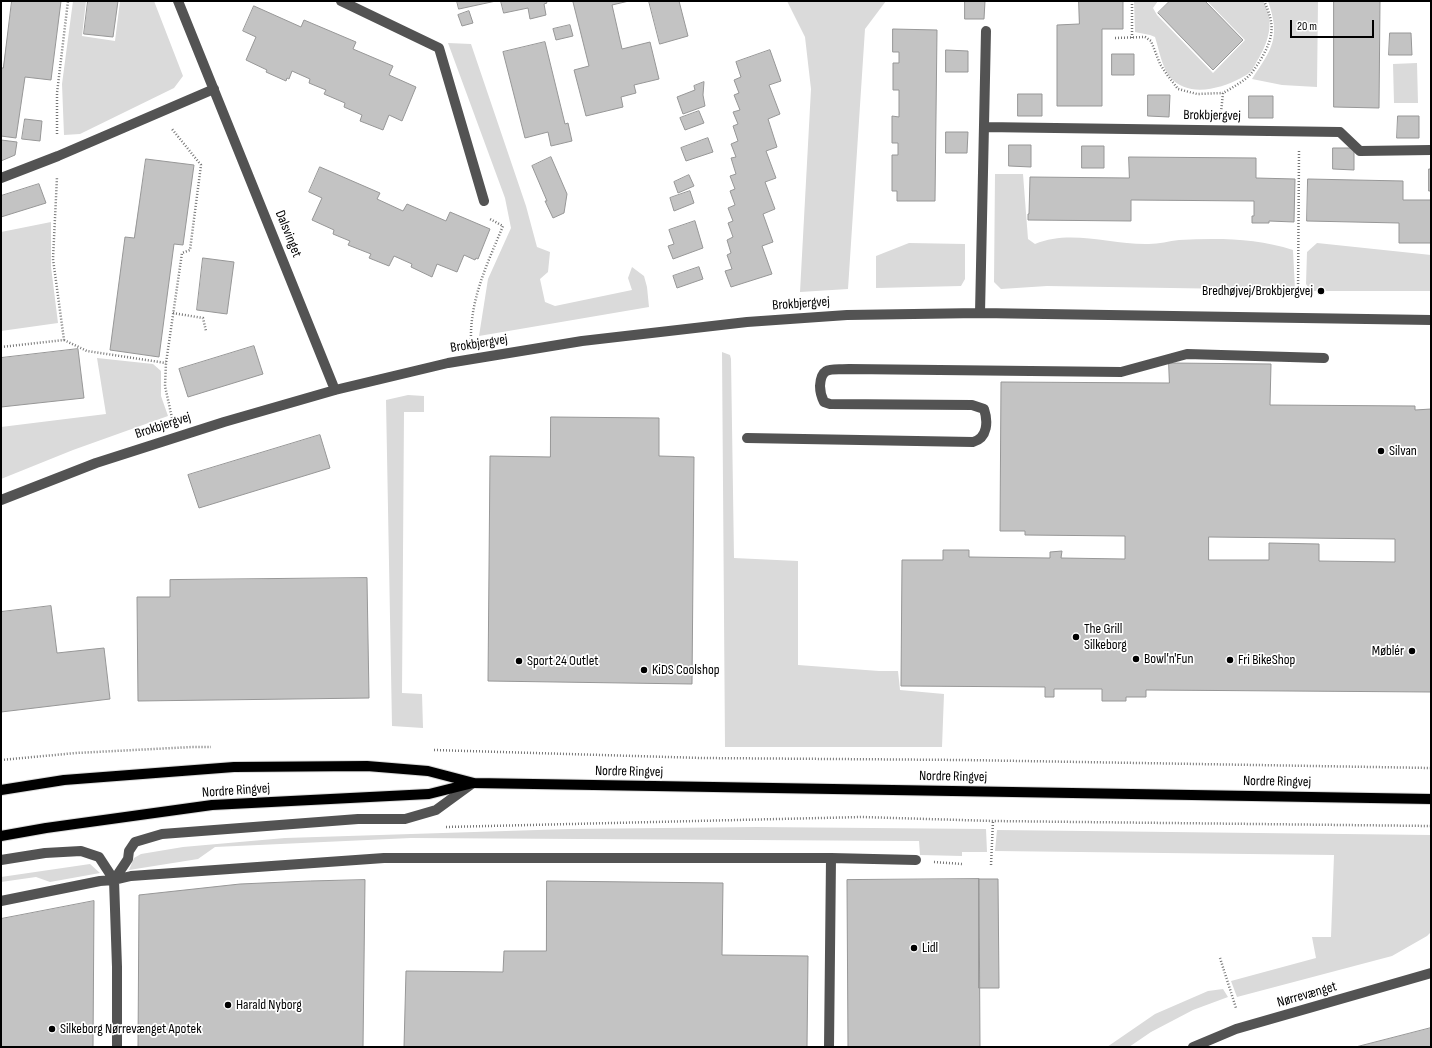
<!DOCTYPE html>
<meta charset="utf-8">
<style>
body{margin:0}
#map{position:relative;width:1432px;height:1048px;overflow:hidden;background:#fff;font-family:"Sofia Sans Condensed",sans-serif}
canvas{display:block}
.frame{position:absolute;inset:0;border:2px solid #000;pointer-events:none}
.scale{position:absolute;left:1290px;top:20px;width:84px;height:18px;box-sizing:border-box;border:2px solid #000;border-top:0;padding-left:5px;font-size:12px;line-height:14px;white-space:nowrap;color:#000;-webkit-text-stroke:3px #fff;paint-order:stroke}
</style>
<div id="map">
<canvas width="1432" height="1048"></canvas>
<div class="frame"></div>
<div class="scale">20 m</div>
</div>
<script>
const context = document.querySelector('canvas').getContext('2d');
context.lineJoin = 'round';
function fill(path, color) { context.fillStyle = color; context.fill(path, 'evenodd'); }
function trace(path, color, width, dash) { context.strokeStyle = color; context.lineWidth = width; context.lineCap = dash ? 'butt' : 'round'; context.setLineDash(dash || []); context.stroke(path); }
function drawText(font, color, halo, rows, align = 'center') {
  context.font = font + ' "Sofia Sans Condensed",sans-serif'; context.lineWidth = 3.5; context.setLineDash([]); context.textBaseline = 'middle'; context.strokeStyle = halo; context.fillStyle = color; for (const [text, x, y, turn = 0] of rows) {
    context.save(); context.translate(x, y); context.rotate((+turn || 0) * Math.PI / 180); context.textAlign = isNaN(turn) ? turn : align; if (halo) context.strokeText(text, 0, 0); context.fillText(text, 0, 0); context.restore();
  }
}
const green = new Path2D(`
 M 73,1 L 86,1 L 82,36 L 115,41 L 120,1 L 154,1 L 183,76 L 174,88 L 80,134 L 64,135 L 62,84 Z
 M 787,1 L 886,1 L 865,29 L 848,289 L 800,292 L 811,89 L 805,37 Z
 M 1134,1 L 1158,1 L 1153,8 L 1157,15 L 1213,73 L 1245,40 L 1207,1 L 1263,1 C 1275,20 1269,40 1259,58 C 1256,62 1254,68 1251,71 C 1249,74 1244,76 1241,78 C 1220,89 1188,98 1170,77 C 1162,67 1159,50 1155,37 L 1150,35 L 1135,32 Z
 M 1268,1 L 1318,1 L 1317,87 L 1282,85 L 1252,79 C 1272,49 1281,38 1268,1 Z
 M 448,43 L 471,44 L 526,206 L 537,247 L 550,252 L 548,272 L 540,279 L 545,302 L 555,306 L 632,290 L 628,278 L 632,267 L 644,276 L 647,287 L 649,307 L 479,336 L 488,279 L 511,228 L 505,198 Z
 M 1417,63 L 1418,103 L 1394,103 L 1393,64 Z
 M 995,174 L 1023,174 L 1028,239 L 1035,244 C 1071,229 1111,245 1149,244 C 1159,244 1169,241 1179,240 C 1218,238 1256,238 1293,250 L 1295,290 L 1047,286 L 1001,289 L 994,282 Z
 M 51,222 L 51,267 L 58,323 L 1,331 L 1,232 Z
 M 909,243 L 965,244 L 965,279 L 961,286 L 876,288 L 876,256 Z
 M 1317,243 L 1431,255 L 1431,291 L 1311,291 L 1306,284 L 1307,252 Z
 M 722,352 L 730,355 L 731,359 L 734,558 L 798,561 L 798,665 L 879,671 L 898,671 L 900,690 L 944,694 L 942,747 L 725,747 Z
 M 97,358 L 153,364 L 161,371 L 161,396 L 168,416 L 73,450 L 1,479 L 1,427 L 106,414 Z
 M 408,395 L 424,396 L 424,412 L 404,412 L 402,693 L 422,694 L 423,728 L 392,726 L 386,400 Z
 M 757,827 L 986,829 L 987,852 L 962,852 L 962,856 L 920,855 L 919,841 L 411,838 L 215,847 L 198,859 L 129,870 L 134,858 L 141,854 L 183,847 L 285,838 L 569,829 Z
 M 997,830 L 1431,835 L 1431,932 L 1427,936 L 1392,956 L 1237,997 L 1231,981 L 1316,958 L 1312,937 L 1331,937 L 1334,855 L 995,851 Z
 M 90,864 L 100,873 L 50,882 L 36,877 L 1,882 L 1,877 Z
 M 1223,989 L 1228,997 L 1193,1010 L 1151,1032 L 1129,1047 L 1107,1047 L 1155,1014 L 1208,991 Z`);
const building = new Path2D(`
 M 12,1 L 61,1 L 51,80 L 25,77 L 16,138 L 1,136 L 1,68 L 3,68 Z
 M 88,1 L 118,1 L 113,37 L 84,34 Z
 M 457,1 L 496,1 L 459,9 Z
 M 501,1 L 546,1 L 547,3 L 544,4 L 546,15 L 530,19 L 528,8 L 504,13 Z
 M 575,1 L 629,1 L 612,5 L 622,49 L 650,42 L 659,79 L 634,85 L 636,93 L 621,97 L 623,107 L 586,116 L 574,70 L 589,66 L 573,2 Z
 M 649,1 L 679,1 L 688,36 L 660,44 Z
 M 965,1 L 985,1 L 984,19 L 965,19 Z
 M 1079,1 L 1123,1 L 1123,29 L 1102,29 L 1102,106 L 1057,106 L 1057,25 L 1079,24 Z
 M 1170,1 L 1205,1 L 1243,40 L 1213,70 L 1158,13 Z
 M 1334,1 L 1380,1 L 1379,108 L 1334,107 Z
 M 254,6 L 301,27 L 304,20 L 356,42 L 353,49 L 393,66 L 389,75 L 416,87 L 402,121 L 389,115 L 383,130 L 360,121 L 362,115 L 344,107 L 345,103 L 324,94 L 326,90 L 309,83 L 310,79 L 292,71 L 289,79 L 287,78 L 286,81 L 266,72 L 267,70 L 246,60 L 256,37 L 243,31 Z
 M 469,11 L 473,23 L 462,26 L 458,15 Z
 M 570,25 L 573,36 L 556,40 L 553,29 Z
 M 893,29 L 937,30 L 935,201 L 897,201 L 897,191 L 892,191 L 892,155 L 898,155 L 898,143 L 892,143 L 892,116 L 899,117 L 899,90 L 893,90 L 893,63 L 899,63 L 899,52 L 893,52 Z
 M 1390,33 L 1411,33 L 1412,55 L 1389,55 Z
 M 545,42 L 565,124 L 568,123 L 572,141 L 551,146 L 548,132 L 525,138 L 503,52 Z
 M 770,50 L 781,81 L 769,85 L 780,114 L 768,119 L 777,147 L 766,151 L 776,178 L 765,182 L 775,209 L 763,214 L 773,242 L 762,246 L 772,274 L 731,287 L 725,271 L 732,269 L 727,255 L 731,253 L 727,240 L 733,237 L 728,223 L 733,221 L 728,208 L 735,205 L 730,191 L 735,189 L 730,176 L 736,174 L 731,158 L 736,157 L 731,144 L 738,141 L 733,126 L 738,124 L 733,112 L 740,110 L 734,95 L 739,93 L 734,80 L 741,77 L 736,62 Z
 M 946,50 L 968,51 L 968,72 L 946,72 Z
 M 1112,54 L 1134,54 L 1134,75 L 1112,75 Z
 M 704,82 L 703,95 L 705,106 L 683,114 L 677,97 L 695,90 L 694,86 Z
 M 1018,94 L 1042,94 L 1042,116 L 1018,116 Z
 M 1148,95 L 1170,95 L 1169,117 L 1148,116 Z
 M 1249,96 L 1273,96 L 1273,118 L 1249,118 Z
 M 699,111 L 704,123 L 685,130 L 680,118 Z
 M 1398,116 L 1419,116 L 1419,138 L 1397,138 Z
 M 25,119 L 42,121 L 40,141 L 22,139 Z
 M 946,132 L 968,132 L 967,153 L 946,153 Z
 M 708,138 L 713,152 L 686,161 L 681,148 Z
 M 1,140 L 17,142 L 15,155 L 1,161 Z
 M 1009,145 L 1031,145 L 1031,167 L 1009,166 Z
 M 1082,146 L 1104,146 L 1104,168 L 1082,168 Z
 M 1333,148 L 1354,148 L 1354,170 L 1333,169 Z
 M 551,157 L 567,194 L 564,213 L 553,218 L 545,201 L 547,201 L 532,166 Z
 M 1129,157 L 1256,158 L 1256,178 L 1295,179 L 1294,222 L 1269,221 L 1269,223 L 1252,223 L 1252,216 L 1254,216 L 1254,201 L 1131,200 L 1131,221 L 1028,220 L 1028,214 L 1029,214 L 1030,177 L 1129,178 Z
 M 146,159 L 194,165 L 183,245 L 174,244 L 159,357 L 110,350 L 125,237 L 134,238 Z
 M 320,167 L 380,193 L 377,199 L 403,211 L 407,204 L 446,221 L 450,212 L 490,229 L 478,259 L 476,258 L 475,260 L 464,255 L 457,272 L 437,264 L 432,277 L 411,267 L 412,264 L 394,256 L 389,266 L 369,258 L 371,254 L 348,245 L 350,241 L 333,234 L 334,230 L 312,220 L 322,198 L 309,192 Z
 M 1429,169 L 1431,169 L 1431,191 L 1429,191 Z
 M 689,175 L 694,186 L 678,193 L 674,182 Z
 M 1308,179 L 1403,181 L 1403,200 L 1431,200 L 1431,243 L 1399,243 L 1399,223 L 1307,221 Z
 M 39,184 L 46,203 L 1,217 L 1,196 Z
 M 690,191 L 694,203 L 674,211 L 670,198 Z
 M 695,221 L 703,248 L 673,259 L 668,246 L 674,244 L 669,230 Z
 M 203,258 L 234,262 L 227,314 L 197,310 Z
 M 699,267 L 703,279 L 677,288 L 673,276 Z
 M 254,346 L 263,374 L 188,397 L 179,369 Z
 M 78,349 L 84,398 L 1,407 L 1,358 Z
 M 1169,363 L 1271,364 L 1270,405 L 1415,406 L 1415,410 L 1431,409 L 1431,692 L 1146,690 L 1146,697 L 1126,697 L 1126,701 L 1102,701 L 1102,689 L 1054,689 L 1054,697 L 1045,697 L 1045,687 L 901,686 L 902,560 L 943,560 L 943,550 L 969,550 L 969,557 L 1050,558 L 1050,552 L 1062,551 L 1061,558 L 1125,559 L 1125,536 L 1025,535 L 1025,531 L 1000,531 L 1001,382 L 1169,383 ZM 1209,537 L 1395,539 L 1395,562 L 1319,561 L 1319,544 L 1269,543 L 1269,560 L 1209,560 Z
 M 551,417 L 659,418 L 659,456 L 694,457 L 692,684 L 488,681 L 490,456 L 550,457 Z
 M 320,435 L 330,468 L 199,508 L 188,475 Z
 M 367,578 L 369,698 L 138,701 L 137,597 L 170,597 L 170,580 Z
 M 51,606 L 57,653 L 104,648 L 110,699 L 1,712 L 1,612 Z
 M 979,879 L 980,1047 L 848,1047 L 847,880 Z
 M 979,879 L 998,879 L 999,988 L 979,988 Z
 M 365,880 L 363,1047 L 138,1047 L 139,895 L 240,884 L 310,881 Z
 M 547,881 L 723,883 L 722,955 L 808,956 L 807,1047 L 404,1047 L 406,971 L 503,972 L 504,951 L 546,951 Z
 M 94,901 L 93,1047 L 1,1047 L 1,919 Z
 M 1431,1028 L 1431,1047 L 1356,1047 Z`);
const path = new Path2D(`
 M 1115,38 L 1145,37 L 1151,41 L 1160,64 L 1168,76 L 1178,89 L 1197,94 L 1223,93
 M 1132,38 L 1132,1
 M 1221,112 L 1223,93 C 1230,89 1237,85 1244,80 C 1251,75 1256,67 1261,59 C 1274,37 1275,24 1264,1
 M 57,134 L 57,93 L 68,1
 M 1298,299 L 1299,150
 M 173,313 L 203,318 L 206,331
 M 471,339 C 470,299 488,262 503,226 L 490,219
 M 64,340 L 87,351 L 166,363
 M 1,347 L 64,340 L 53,259 L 57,177
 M 172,418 L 165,386 L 166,363 L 182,253 L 190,250 L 201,165 L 172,129
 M 434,750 L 702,758 L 964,760 L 1431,768
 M 1,760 L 76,753 L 192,747 L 211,747
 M 446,827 L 862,817 L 993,821 L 1431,826
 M 934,862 L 962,864
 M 991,865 L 993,821
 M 1220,958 L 1236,1008`);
const minor = new Path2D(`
 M 178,1 L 335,390
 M 341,1 L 439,48 L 484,201
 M 984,127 L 1340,132 L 1360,151 L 1431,150
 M 1,178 L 58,156 L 214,89
 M 980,313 L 986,31
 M 747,438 L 973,442 C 988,438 988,421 984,409 L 972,405 L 830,404 L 824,402 C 821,396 820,392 820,386 C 821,365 832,370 849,369 L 1121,372 L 1187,354 L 1324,358
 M 1,500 L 96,463 L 224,422 L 335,390 L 448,363 L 582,341 L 747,322 L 847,315 L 980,313 L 1431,320
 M 1,860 L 45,853 L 81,851 L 99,857 L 114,880 L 117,967 L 117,1047
 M 114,880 L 128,859 L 129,851 L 135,842 L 162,834 L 358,819 L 405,819 L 436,810 L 473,783
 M 1,901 L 100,881 L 114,880 L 131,876 L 384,858 L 831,858 L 916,860
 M 829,1047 L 831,858
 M 1193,1047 L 1236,1029 L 1431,973`);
const major = new Path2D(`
 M 1,790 L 64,780 L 234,767 L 367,766 L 428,771 L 474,783 L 1431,799
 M 1,836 L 46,828 L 212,805 L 429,794 L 473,783`);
const markers = [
 [1321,291,4,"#000"],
 [1381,451,4,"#000"],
 [1076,637,4,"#000"],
 [1412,651,4,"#000"],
 [1136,659,4,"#000"],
 [1230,660,4,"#000"],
 [519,661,4,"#000"],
 [644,670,4,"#000"],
 [914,948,4,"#000"],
 [228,1005,4,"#000"],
 [52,1029,4,"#000"]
];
const streetNames = [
 ["Brokbjergvej",1212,116,1],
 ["Dalsvinget",288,234,68],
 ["Brokbjergvej",801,304,-4],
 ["Brokbjergvej",479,344,-9],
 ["Brokbjergvej",163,426,-18],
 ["Nordre Ringvej",629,772,1],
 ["Nordre Ringvej",953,777,1],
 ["Nordre Ringvej",1277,782,1],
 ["Nordre Ringvej",236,791,-4],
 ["Nørrevænget",1307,995,-16]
];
const poiNames = [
 ["Bredhøjvej/Brokbjergvej",1313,291,"right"],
 ["Silvan",1389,451],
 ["The Grill",1084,629],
 ["Silkeborg",1084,645],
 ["Møblér",1404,651,"right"],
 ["Bowl'n'Fun",1144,659],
 ["Fri BikeShop",1238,660],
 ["Sport 24 Outlet",527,661],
 ["KiDS Coolshop",652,670],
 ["Lidl",922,948],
 ["Harald Nyborg",236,1005],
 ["Silkeborg Nørrevænget Apotek",60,1029]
];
fill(green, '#dadada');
fill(building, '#c3c3c3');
trace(building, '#979797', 1);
trace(major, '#dbdbdb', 12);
trace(path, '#757575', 2.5, [1, 2]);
trace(minor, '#535353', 10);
trace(major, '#000', 10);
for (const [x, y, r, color] of markers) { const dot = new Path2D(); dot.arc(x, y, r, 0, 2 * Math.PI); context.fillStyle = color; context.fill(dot); trace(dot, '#fff', 1.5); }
drawText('14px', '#000', '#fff', streetNames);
drawText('14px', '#000', '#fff', poiNames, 'left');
</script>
